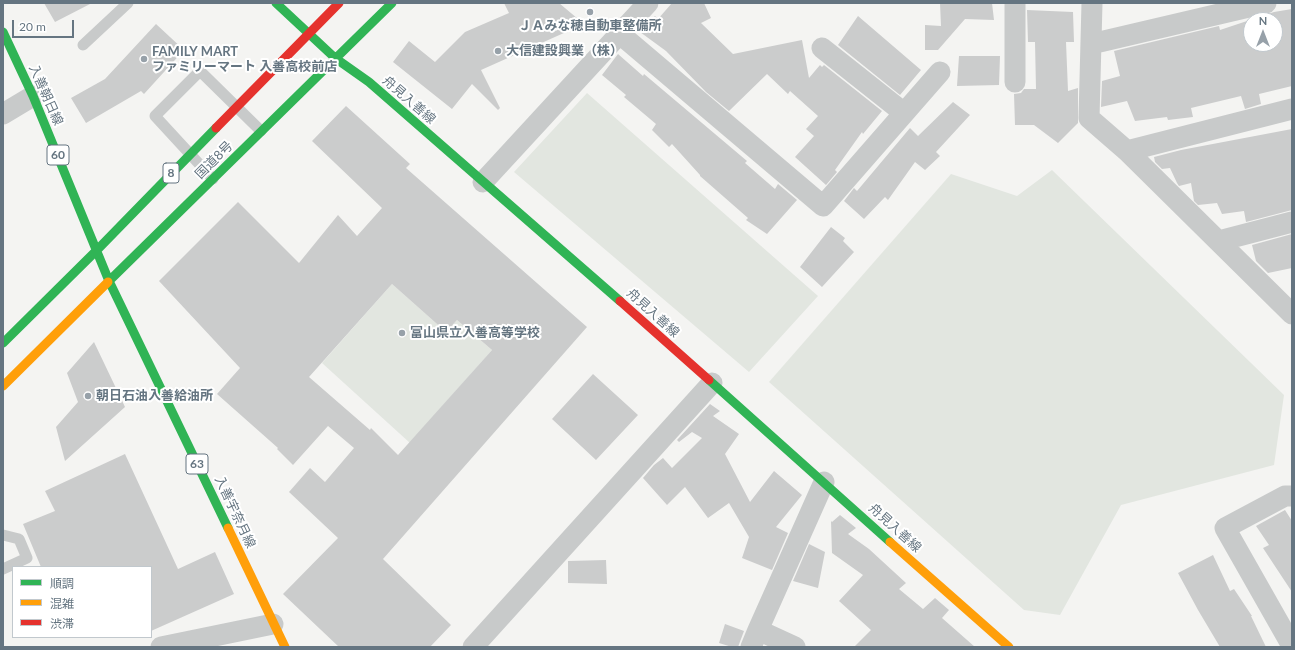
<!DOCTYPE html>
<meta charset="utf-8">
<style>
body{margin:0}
#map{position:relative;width:1295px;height:650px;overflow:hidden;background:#f4f4f2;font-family:Lato,"Noto Sans JP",sans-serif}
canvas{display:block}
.frame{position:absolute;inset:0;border:4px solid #657581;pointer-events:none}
.legend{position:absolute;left:12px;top:566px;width:140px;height:72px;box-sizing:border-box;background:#fff;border:1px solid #c1c8cd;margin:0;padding:5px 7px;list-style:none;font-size:12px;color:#657581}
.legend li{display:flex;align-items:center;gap:8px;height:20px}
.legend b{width:20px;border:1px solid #c1c8cd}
.north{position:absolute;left:1243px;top:12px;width:40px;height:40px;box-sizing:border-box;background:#fff;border:1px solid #c1c8cd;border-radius:50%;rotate:0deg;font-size:11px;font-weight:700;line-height:16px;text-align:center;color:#657581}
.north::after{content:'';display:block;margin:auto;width:14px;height:18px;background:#97a1a9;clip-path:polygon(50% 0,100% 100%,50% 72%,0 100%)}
.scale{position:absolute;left:12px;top:20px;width:62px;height:18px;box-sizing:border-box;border:2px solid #657581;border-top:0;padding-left:5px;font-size:12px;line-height:14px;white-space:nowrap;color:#657581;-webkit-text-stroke:3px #fff;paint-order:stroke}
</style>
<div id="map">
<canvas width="1295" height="650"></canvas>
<div class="frame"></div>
<ul class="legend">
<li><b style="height:5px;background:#30b455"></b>順調</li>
<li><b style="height:5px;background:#ff9f0a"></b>混雑</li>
<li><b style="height:5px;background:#e5322d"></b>渋滞</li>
</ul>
<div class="north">N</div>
<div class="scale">20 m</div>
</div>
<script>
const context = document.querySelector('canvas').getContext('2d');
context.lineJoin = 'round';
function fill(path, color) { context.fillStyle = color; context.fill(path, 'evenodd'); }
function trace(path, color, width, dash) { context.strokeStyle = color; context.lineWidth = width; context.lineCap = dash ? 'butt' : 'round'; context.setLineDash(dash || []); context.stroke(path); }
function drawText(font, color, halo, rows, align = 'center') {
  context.font = font + ' Lato,"Noto Sans JP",sans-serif'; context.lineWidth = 4; context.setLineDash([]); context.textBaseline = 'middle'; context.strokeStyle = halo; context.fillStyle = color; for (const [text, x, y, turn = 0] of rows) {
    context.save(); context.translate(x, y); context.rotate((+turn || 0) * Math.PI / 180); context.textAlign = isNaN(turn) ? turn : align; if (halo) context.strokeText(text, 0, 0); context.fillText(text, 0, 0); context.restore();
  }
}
const green = new Path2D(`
 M 587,93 L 818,296 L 749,372 L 514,172 Z
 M 1052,170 L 1284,395 L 1274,465 L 1121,505 L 1060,615 L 1024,610 L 769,382 L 951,174 L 1017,196 Z
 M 392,284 L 446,332 L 457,320 L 492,350 L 410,443 L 322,363 Z`);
const building = new Path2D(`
 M 44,3 L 92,3 L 55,22 Z
 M 504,3 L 559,3 L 584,24 L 481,70 L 500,108 L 498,110 L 472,84 L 452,109 L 393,62 L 409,41 L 435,62 L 465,32 L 509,13 Z
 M 672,3 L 704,3 L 711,18 L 701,23 L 733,54 L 802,40 L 809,78 L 820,65 L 822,67 L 824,65 L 882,111 L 863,134 L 862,132 L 835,170 L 837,172 L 826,185 L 795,157 L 814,136 L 806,129 L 818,116 L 790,91 L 788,94 L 767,74 L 729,111 L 706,92 L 666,51 L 640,32 L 655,16 L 658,19 Z
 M 940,3 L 992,3 L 994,20 L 965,19 L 938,50 L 925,50 L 925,25 L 941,26 Z
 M 1292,9 L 1292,86 L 1259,94 L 1261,104 L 1245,109 L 1241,96 L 1191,108 L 1193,117 L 1168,120 L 1167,117 L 1135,121 L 1127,101 L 1101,107 L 1102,81 L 1120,76 L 1114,51 L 1219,26 L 1220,30 L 1274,12 ZM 1251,20 L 1275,20 L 1275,44 L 1251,44 Z
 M 1027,10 L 1073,12 L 1074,42 L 1066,42 L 1068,91 L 1078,88 L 1078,123 L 1058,143 L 1034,125 L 1015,125 L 1014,94 L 1021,93 L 1024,89 L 1036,89 L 1035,42 L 1028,42 Z
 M 858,16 L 921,70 L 900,95 L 838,45 Z
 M 156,24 L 184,50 L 144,94 L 141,91 L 86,123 L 71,98 L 105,79 Z
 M 618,54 L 643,76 L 644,74 L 747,161 L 745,163 L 775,189 L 778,184 L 797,200 L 767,234 L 746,220 L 748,218 L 700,176 L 700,175 L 672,144 L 669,147 L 652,130 L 656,124 L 624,97 L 626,95 L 602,75 Z
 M 959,56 L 1000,56 L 999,85 L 957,86 Z
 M 953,102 L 970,115 L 936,152 L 940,156 L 925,170 L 915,162 L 888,200 L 885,197 L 864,219 L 844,201 L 854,188 L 857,191 L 910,128 L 918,136 Z
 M 346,106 L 410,164 L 406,168 L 587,327 L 383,559 L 451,625 L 430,647 L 339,647 L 283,594 L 338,538 L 289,492 L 310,468 L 325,482 L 354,448 L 328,426 L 293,465 L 277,449 L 278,448 L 217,394 L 240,368 L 159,281 L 238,202 L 299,263 L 338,215 L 357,236 L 382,208 L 312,141 ZM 392,284 L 446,332 L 457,320 L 492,350 L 398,455 L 371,428 L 370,430 L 309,377 Z
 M 1292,129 L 1292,210 L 1246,222 L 1244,211 L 1222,214 L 1217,203 L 1198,205 L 1194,201 L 1191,183 L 1179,186 L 1177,183 L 1170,168 L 1162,169 L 1155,162 L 1154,157 L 1181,150 Z
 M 831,227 L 845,238 L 843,241 L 854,252 L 822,287 L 800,267 Z
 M 1292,234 L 1292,268 L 1268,273 L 1256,261 L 1252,245 Z
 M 94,342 L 125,407 L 65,461 L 56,427 L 78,402 L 67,373 Z
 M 593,374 L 638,415 L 596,460 L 552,419 Z
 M 710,404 L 720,411 L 713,416 L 739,434 L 725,454 L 750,502 L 774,471 L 802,495 L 776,527 L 788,533 L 772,570 L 742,558 L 749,537 L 729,503 L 708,518 L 685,487 L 667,505 L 643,478 L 654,465 L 663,458 L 672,468 L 702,438 L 692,432 L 679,442 L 677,440 Z
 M 125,454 L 178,569 L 215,552 L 234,594 L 151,631 L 151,567 L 41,567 L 23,524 L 55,511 L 45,491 Z
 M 1285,510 L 1292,521 L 1292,592 L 1263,548 L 1269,545 L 1256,526 Z
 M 840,515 L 856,528 L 848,534 L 869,549 L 906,583 L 899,589 L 923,609 L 935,598 L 949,610 L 942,618 L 975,647 L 854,647 L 871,630 L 839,601 L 863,575 L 832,553 L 831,521 L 832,522 Z
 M 809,544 L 825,552 L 818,588 L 793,581 Z
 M 1213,555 L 1230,591 L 1234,589 L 1252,616 L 1251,616 L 1266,647 L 1220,647 L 1198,610 L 1178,573 Z
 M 606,560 L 607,584 L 568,583 L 568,561 Z
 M 725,624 L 744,631 L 738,647 L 732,647 L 719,643 Z`);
const lane = new Path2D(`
 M 83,45 L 128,3
 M 213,179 L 155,116 L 200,71 L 261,131
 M 3,535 L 19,539 L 27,558 L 3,569`);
const street = new Path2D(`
 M 1092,3 L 1089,118 L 1127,151 L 1292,314
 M 620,34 L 823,206 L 940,72
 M 1091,44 L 1266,3
 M 822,48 L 904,113
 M 1015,82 L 1015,3
 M 3,114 L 33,96
 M 1127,151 L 1292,109
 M 483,182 L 648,3
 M 1219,241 L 1292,222
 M 1292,496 L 1285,496 L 1225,528 L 1292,646
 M 161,647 L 273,624
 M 473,647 L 712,383
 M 751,647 L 758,630
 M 795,647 L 758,630 L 824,482`);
const fast = new Path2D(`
 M 276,3 L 335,58 L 369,82 L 620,301
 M 3,32 L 33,96 L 109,281 L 228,528
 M 108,282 L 392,3
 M 3,343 L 97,250 L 216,128
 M 709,380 L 890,542`);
const slow = new Path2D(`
 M 3,386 L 108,282
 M 228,528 L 285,647
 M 890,542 L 1009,647`);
const jam = new Path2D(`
 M 216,128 L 339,3
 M 620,301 L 709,380`);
const markers = [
 [590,12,4,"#97a1a9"],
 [498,51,4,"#97a1a9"],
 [144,59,4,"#97a1a9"],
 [402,333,4,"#97a1a9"],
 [88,396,4,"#97a1a9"]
];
const shields = [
 [58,155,22],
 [171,173,16],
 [197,464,22]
];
const shieldNames = [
 ["60",58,155],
 ["8",171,173],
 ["63",197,464]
];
const poiNames = [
 ["ＪＡみな穂自動車整備所",590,26,"center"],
 ["大信建設興業（株）",506,51],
 ["FAMILY MART",152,52],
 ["ファミリーマート 入善高校前店",152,67],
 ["富山県立入善高等学校",410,333],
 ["朝日石油入善給油所",96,396]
];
const streetNames = [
 ["入善朝日線",46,95,66],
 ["舟見入善線",409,100,41],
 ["国道8号",214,160,-45],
 ["舟見入善線",653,313,42],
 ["入善宇奈月線",235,512,65],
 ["舟見入善線",895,528,42]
];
fill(green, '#e2e6e0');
fill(building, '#cbcccc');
trace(lane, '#c8caca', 11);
trace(street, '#c8caca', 21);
trace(fast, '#30b455', 9);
trace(slow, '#ff9f0a', 9);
trace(jam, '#e5322d', 9);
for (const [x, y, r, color] of markers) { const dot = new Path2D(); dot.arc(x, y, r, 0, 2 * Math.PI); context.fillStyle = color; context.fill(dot); trace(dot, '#fff', 1.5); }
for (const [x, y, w] of shields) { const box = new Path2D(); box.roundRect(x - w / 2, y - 10, w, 20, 3); context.fillStyle = '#fff'; context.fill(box); trace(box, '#657581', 1); }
drawText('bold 12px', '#657581', null, shieldNames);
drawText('bold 13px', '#657581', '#fff', poiNames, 'left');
drawText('13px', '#657581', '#fff', streetNames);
</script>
